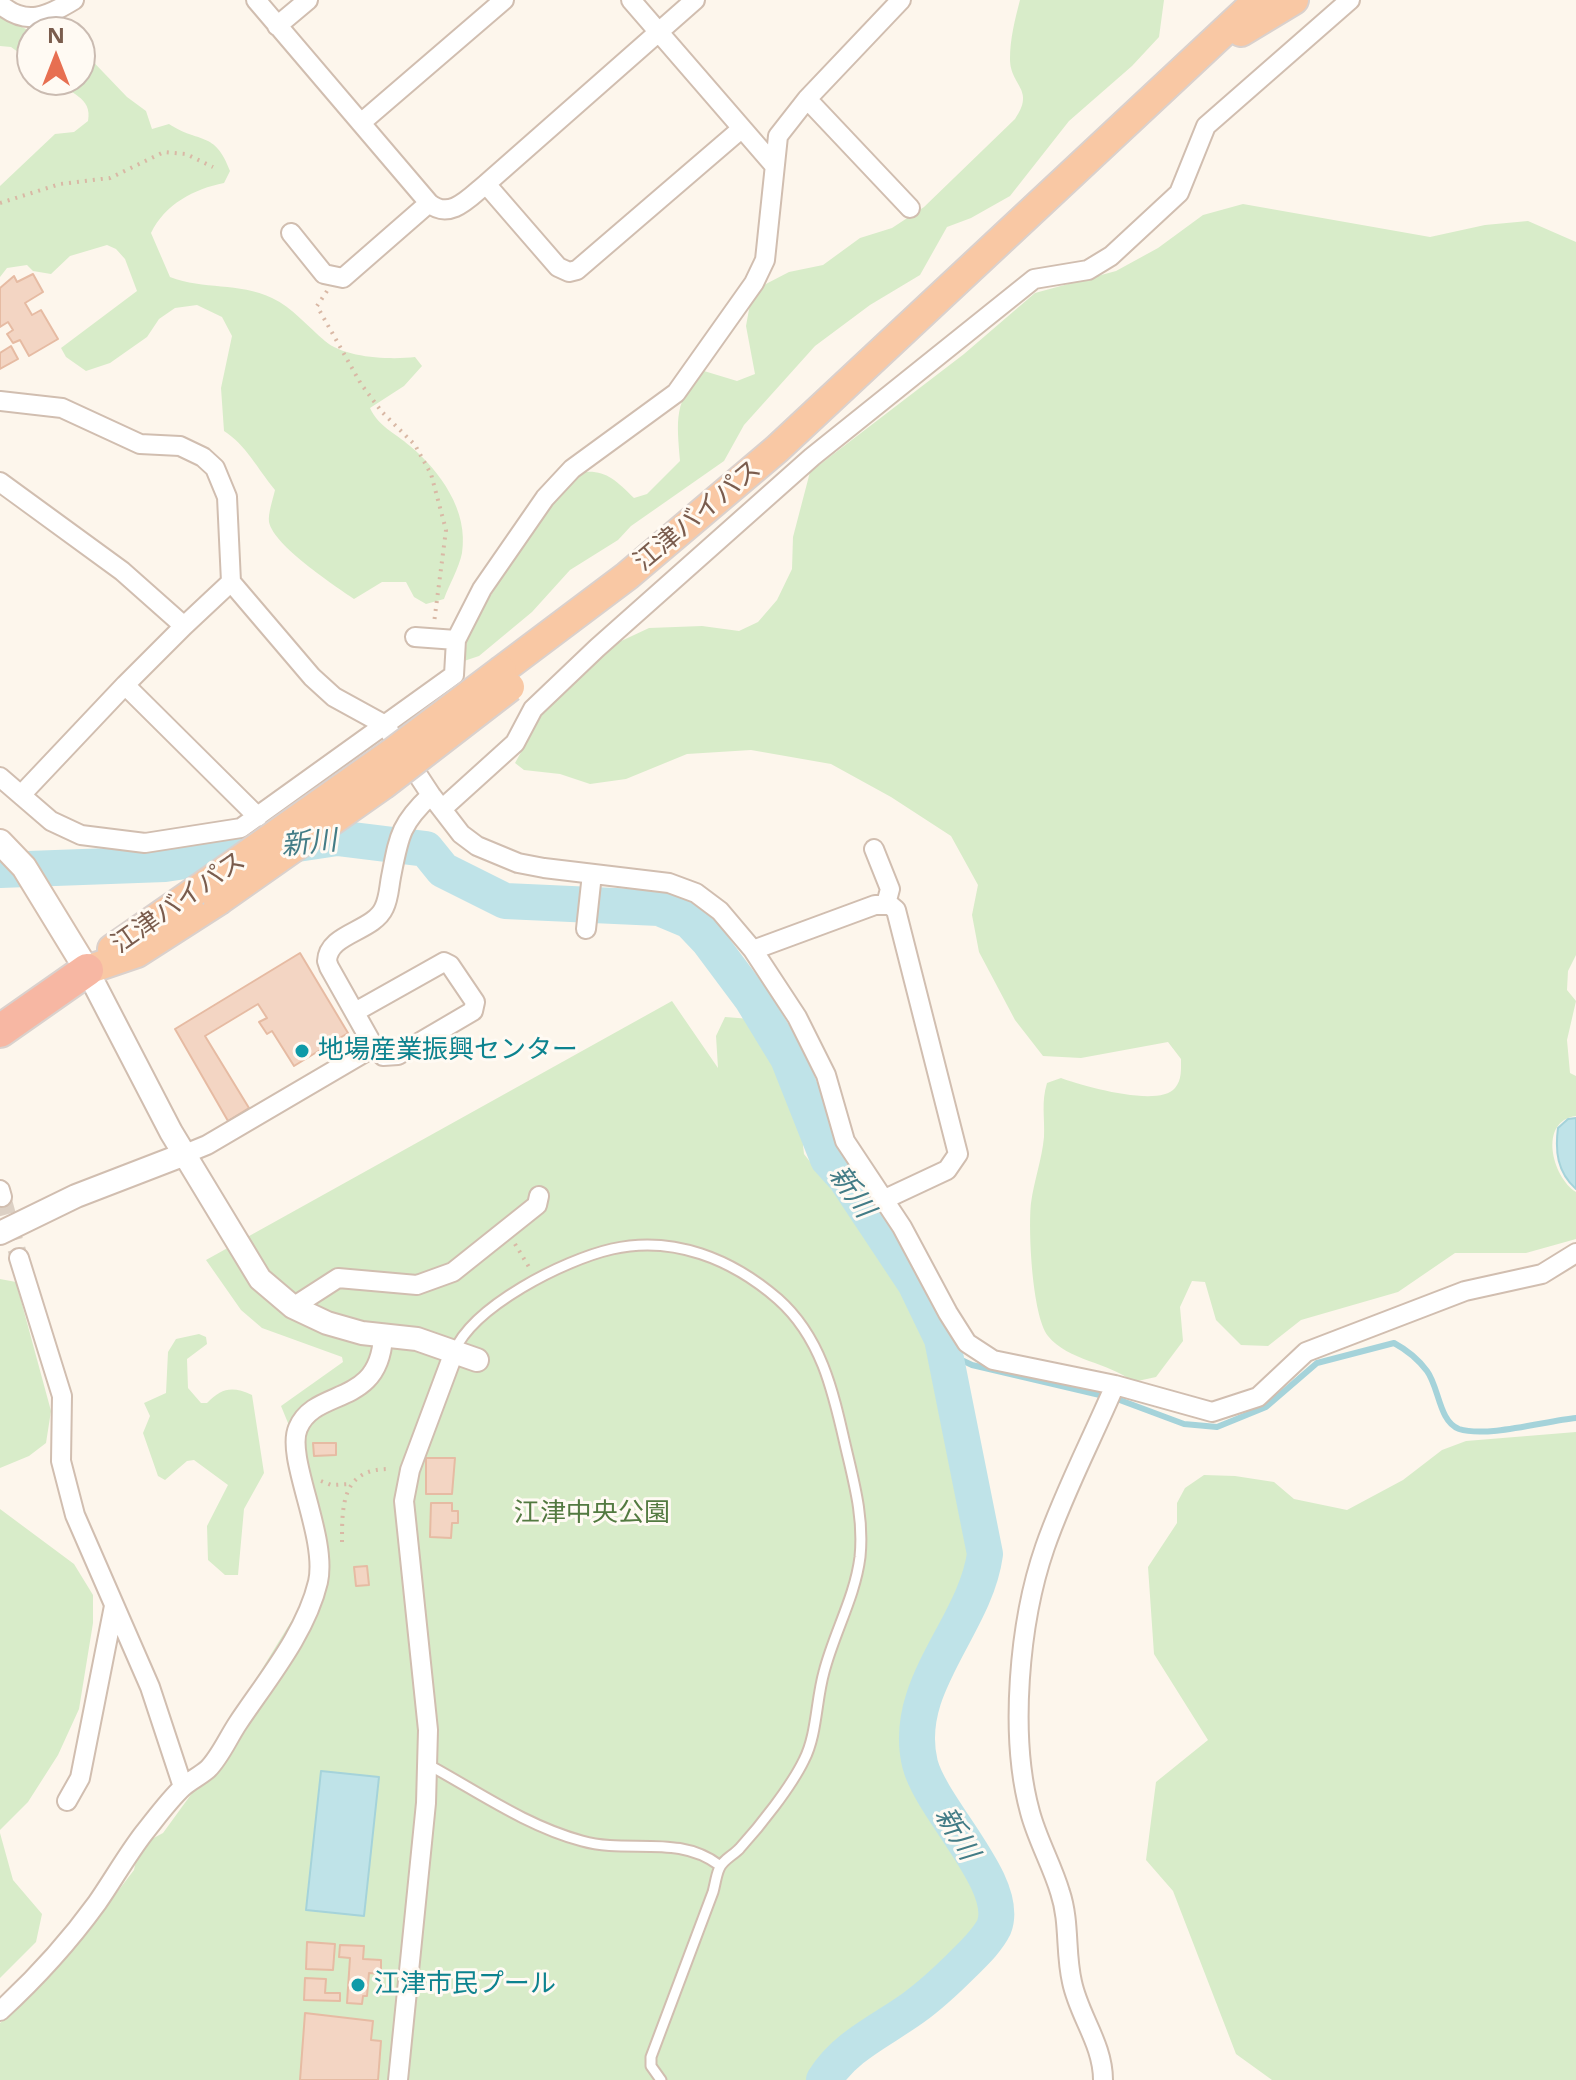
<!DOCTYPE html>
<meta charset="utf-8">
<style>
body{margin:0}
#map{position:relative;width:1576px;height:2080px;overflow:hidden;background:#fdf6ec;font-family:"Open Sans",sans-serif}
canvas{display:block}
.north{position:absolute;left:16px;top:16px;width:80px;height:80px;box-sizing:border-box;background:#fffaf3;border:2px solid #cabbb1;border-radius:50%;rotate:0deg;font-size:22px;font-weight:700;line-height:32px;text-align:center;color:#7a5c4d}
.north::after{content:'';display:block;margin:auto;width:28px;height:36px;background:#e76f51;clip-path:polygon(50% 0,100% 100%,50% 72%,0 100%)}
</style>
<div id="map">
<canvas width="1576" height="2080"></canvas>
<div class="north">N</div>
</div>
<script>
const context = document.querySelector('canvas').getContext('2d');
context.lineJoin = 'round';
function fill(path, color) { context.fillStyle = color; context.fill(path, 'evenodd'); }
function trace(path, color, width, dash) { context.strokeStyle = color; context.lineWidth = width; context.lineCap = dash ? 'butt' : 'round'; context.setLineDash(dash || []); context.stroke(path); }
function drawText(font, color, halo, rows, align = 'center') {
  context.font = font + ' "Open Sans","Noto Sans JP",sans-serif'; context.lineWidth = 6; context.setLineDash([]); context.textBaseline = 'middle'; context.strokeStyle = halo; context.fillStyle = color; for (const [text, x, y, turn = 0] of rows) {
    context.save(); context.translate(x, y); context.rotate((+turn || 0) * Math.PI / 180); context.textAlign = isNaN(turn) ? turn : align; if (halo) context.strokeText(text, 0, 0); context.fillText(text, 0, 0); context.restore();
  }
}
const green = new Path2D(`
 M 1020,0 L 1164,0 L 1159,37 L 1132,66 L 1069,121 L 1010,196 L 971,218 L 947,227 L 920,275 L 870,305 L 815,346 L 744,425 L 724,461 L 631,526 L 618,540 L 570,570 L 532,612 L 479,656 L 464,661 L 470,622 L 491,595 L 520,545 L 571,474 C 602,467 612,476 634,498 L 647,494 L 680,461 C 677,421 673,400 704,371 L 737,381 L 755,374 L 746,326 L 750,304 L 762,286 L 789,272 L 823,265 L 860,238 L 892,228 L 924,207 L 1015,119 C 1036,89 1010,86 1010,59 C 1010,39 1015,19 1020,0 Z
 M 0,16 L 32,32 L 32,62 L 11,47 L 0,46 Z
 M 80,48 L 127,97 L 146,111 L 152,129 L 169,124 C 199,144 215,130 230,171 L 224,183 C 194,189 165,204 151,233 L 170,277 C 204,290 238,282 272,298 C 293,308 307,326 325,341 C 344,358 391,360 415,357 L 422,366 L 404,386 L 370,408 C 378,426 395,433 410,446 C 440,471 469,511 462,553 C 459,568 449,585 444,599 L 426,604 L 414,597 L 406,582 L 382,582 L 354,599 C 334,585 274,546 269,522 C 268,513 273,499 275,490 C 257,468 246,445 224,431 L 221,388 L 232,336 L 222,317 L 197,305 L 175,308 L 159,319 L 147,337 L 110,363 L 86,371 L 66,357 L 61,348 L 137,291 L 125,259 L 116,249 L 107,245 L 70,256 L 51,274 L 33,271 L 27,265 L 7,268 L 0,277 L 0,186 L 55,134 L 74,132 L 88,121 C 93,97 69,93 53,80 L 80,80 Z
 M 1243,204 L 1430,237 L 1485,225 L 1528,221 L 1576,242 L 1576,955 L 1568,971 L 1567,990 L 1576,1001 L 1567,1040 L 1570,1073 L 1576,1076 L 1576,1116 C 1538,1121 1552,1177 1576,1192 L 1576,1239 L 1526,1253 L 1455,1253 L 1398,1292 L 1301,1320 L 1268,1346 L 1241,1345 L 1216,1320 L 1205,1282 L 1192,1281 L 1180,1307 L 1183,1341 L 1156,1377 L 1133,1382 C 1109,1362 1068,1361 1048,1336 C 1032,1315 1028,1229 1031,1203 C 1034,1181 1042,1159 1044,1137 C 1045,1117 1041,1103 1047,1083 L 1061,1078 C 1083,1086 1159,1108 1175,1088 C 1182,1080 1181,1069 1181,1059 L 1168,1042 L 1081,1058 L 1043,1056 L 1015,1020 L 979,952 L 972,915 L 978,885 L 951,836 L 891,797 L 831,764 L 751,750 L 687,754 L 626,779 L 590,784 L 560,774 L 524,770 L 515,763 L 544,711 L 617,643 L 649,628 L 702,626 L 739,631 L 758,622 L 777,600 L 792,569 L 793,537 L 810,472 L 964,354 L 1035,293 L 1116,271 L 1158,248 L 1203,215 Z
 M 672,1001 L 718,1068 L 716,1036 L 725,1017 L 751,1019 L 772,1043 L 787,1077 L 800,1117 L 804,1154 L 898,1275 L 929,1327 L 976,1543 C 975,1554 977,1569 973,1579 C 954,1635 900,1685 905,1747 C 906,1767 916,1794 928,1810 C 952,1842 1005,1886 980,1930 C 964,1958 912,1996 884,2014 C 847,2038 831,2035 808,2080 L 0,2080 L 0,2023 L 33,1992 L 48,1971 L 72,1951 L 134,1870 L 137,1855 L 148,1841 L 163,1833 L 203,1778 L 214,1747 L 305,1599 L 310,1572 L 310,1542 L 286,1442 L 288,1423 L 281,1406 L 343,1362 L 342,1357 L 262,1328 L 241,1310 L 206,1260 Z
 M 0,1279 L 16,1282 L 51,1411 L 46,1443 L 29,1456 L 0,1468 Z
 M 199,1334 L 206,1337 L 207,1344 L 187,1359 L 188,1388 L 201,1403 L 207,1403 C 222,1388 232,1386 252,1395 L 264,1473 L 244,1509 L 238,1575 L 225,1575 L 208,1560 L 207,1526 L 228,1485 L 194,1460 L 187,1461 L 165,1480 L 158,1476 L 143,1433 L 150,1416 L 144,1403 L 166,1393 L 168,1352 L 176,1339 Z
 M 1576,1432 L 1576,2080 L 1272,2080 L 1236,2054 L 1173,1891 L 1146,1860 L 1156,1782 L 1208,1740 L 1154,1654 L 1148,1567 L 1177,1523 L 1177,1503 L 1185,1488 L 1204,1475 L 1235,1476 L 1274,1482 L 1294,1499 L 1347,1510 L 1403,1480 L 1442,1450 L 1466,1441 Z
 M 0,1509 L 74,1564 L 93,1595 L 93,1623 L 79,1709 L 58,1755 L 28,1802 L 0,1830 Z
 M 0,1833 L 13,1880 L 42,1914 L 36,1942 L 0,1978 Z`);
const water = new Path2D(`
 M 1576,1118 L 1576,1189 C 1557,1172 1555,1151 1558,1128 L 1568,1119 Z
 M 321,1771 L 379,1777 L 364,1916 L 306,1910 Z`);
const stream = new Path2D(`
 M 942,1339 L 953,1356 L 972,1365 L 1117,1399 L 1184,1424 L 1217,1427 L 1266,1407 L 1317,1363 L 1394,1343 C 1407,1350 1418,1359 1427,1371 C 1439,1387 1439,1422 1459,1429 C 1487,1438 1545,1421 1576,1418`);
const river = new Path2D(`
 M 0,870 L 165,864 L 337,838 L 426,849 L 443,870 L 505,901 L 659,908 L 690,921 L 708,940 L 752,999 L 788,1058 L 828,1159 L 846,1179 L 915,1283 L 942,1339 L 985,1554 C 975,1627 901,1686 920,1764 C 932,1810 1011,1884 994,1927 C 987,1941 974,1953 963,1964 C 947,1980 931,1995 913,2008 C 881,2031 845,2046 824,2080`);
const building = new Path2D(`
 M 33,274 L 43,292 L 25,303 L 32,315 L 41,310 L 58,339 L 29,356 L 20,340 L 13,343 L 7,334 L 13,330 L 8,322 L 0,327 L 0,288 L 14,276 L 17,282 Z
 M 11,346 L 18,359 L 0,369 L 0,353 Z
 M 300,953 L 348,1033 L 294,1066 L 272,1031 L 267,1034 L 259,1022 L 267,1018 L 258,1004 L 205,1036 L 249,1108 L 228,1121 L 175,1029 Z
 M 313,1443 L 336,1443 L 336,1455 L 314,1456 Z
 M 426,1458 L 455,1458 L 452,1494 L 426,1494 Z
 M 431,1503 L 452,1503 L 452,1511 L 458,1511 L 458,1523 L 452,1523 L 451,1538 L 430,1537 Z
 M 367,1566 L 369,1585 L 356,1586 L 354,1567 Z
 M 307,1942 L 335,1944 L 333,1970 L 306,1969 Z
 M 340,1945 L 364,1946 L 363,1959 L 381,1960 L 381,1974 L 369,1973 L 367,1996 L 363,1996 L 362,2004 L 347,2003 L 350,1958 L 339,1957 Z
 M 305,1978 L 326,1979 L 325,1993 L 340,1993 L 340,2001 L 304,2000 Z
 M 305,2013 L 373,2021 L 371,2040 L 381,2041 L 378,2080 L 300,2080 Z`);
const minorTunnel = new Path2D(`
 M 2,1197 L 19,1258`);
const path = new Path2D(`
 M 0,203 L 60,184 L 110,178 L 164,152 L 186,154 L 213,167
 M 327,291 L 317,306 L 361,384 L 382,412 L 415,445 L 431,474 L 446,530 L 434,623
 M 515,1244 L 529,1267
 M 321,1481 L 331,1485 L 351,1484
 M 342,1542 C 342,1504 342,1468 391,1469`);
const service = new Path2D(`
 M 454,1352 C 473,1306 564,1260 612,1249 C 673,1235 732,1259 778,1299 C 821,1337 833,1391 845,1444 C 854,1483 864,1517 860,1557 C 855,1597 834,1633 824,1672 C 816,1700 817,1735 804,1760 C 791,1787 760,1826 740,1848 C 734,1855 722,1860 719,1869 C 716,1876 715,1885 713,1892 L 651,2057 L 651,2066 L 661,2080
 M 427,1764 C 477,1791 526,1826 582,1841 C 628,1854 678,1834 719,1865`);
const minor = new Path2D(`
 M 256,0 L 429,203 C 450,221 470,197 486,184 L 695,0
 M 631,0 L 773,164
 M 0,4 C 26,27 48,16 74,0
 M 277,26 L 308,0
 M 807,99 L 910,208
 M 362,122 L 504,0
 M 486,184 L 558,267 L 569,272 L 577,270 L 740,130
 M 291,233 L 324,274 L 343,278 L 429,203
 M 0,401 L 62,408 L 140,444 L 180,446 L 203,457 L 215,468 L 227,497 L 231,582
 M 0,482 L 122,571 L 184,626 L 125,685 L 258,817
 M 184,626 L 231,582 L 312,677 L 334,697 L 385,725 L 431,795 L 461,834 L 477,846 L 518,863 L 544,868 L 669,883 L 696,893 L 720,911 L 753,950 L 797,1017 L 826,1075 L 845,1141 L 902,1227 L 948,1313 L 967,1343 L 993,1360 L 1115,1385 L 1212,1412 L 1258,1397 L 1306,1352 L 1465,1291 L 1542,1274 L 1576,1253
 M 415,637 L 456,640
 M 0,777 L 51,821 L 81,835 L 145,843 L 241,828 L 454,675 L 456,640 L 482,589 L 545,498 L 572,469 L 676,393 L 754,283 L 765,260 L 778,136 L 807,99 L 901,0
 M 21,795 L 125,685
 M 442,809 L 515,743 L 533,709 L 597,648 L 812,457 L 1034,279 L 1088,270 L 1111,256 L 1179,193 L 1206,126 L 1350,0
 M 874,849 L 890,889 L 886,904
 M 586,929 L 592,874
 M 753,950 L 875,905 L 890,905 L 896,910 L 958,1154 L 947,1170 L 883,1200
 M 355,1012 L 444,962 L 450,965 L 475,1002 L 473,1011 L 398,1055 L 383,1056 L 374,1047 L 329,967 L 327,961 C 328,933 373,932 384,908 C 389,898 389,887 391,877 C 399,836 400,824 431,795
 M 185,1154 L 207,1145 L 374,1047
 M 0,1190 L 2,1197
 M 19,1258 L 62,1396 L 61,1461 L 75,1515 L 150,1687 L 183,1787
 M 293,1307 L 338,1278 L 417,1285 L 453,1272 L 537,1205 L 539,1196
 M 67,1801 L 80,1778 L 114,1606
 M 0,2011 C 36,1978 68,1943 97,1903 C 113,1880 127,1855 144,1833 C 156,1818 169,1800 183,1787 C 191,1780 200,1776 208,1769 C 220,1757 228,1738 238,1723 C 266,1681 306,1633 318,1582 C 328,1537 285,1457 298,1428 C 315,1387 379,1408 383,1337
 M 398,2080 L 426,1803 L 428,1730 L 404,1501 L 410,1470 L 454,1352
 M 1103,2080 C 1103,2044 1079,2016 1072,1982 C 1065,1952 1070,1922 1060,1892 C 1052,1865 1037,1839 1030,1812 C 1009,1736 1019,1622 1045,1547 C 1064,1492 1092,1439 1115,1385`);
const tertiary = new Path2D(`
 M 87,970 L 171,1132 L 260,1279 L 293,1307 L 327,1323 L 362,1333 L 417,1339 L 477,1360
 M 0,1233 L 76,1196 L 185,1154`);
const secondary = new Path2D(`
 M 0,842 L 24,867 L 87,970`);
const trunk = new Path2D(`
 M 1241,32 L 1294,0
 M 502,670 L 627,576 L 777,449 L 1258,0
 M 112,949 L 194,892
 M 87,970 L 137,953 L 218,901`);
const motorway = new Path2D(`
 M 0,1031 L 87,970`);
const trunkBridge = new Path2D(`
 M 194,892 L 393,752 L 502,670
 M 218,901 L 383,785 L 510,687`);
const markers = [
 [302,1051,8,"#0f9aa8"],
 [358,1985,8,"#0f9aa8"]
];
const streetNames = [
 ["江津バイパス",698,516,-40],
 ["江津バイパス",179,903,-35]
];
const cultureNames = [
 ["地場産業振興センター",318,1051],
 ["江津市民プール",374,1985]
];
const parkNames = [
 ["江津中央公園",592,1514]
];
const waterNames = [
 ["新川",309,844,-6],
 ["新川",851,1192,55],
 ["新川",956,1834,59]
];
fill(green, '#d8ecc9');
fill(water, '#bfe3e8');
trace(water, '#a5d3da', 2);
trace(stream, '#a5d3da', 6);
trace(river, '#bfe3e8', 36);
fill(building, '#f3d5c3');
trace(building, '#e6bba3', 2);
trace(minorTunnel, '#dcd0c4', 18, [18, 9]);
trace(service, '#d1beb0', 13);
trace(minor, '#d1beb0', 22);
trace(tertiary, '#d1beb0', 26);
trace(secondary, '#d6c0b0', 28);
trace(trunk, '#dad1cd', 32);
trace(motorway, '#dad1cd', 36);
trace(path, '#d9b8a5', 4, [2, 6]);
trace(service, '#fff', 9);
trace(minor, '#fff', 18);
trace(tertiary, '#fff', 22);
trace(secondary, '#fff', 24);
trace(trunk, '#f9c8a4', 28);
trace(motorway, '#f7b7a3', 32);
trace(trunkBridge, '#dad1cd', 32, []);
trace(trunkBridge, '#f9c8a4', 28);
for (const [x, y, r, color] of markers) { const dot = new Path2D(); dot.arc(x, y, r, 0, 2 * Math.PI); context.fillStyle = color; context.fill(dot); trace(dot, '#fffaf3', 3); }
drawText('26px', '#7a5c4d', '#fffaf3', streetNames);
drawText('26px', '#0d838f', '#fffaf3', cultureNames, 'left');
drawText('26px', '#537a41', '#fffaf3', parkNames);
drawText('italic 28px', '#437c86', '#fffaf3', waterNames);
</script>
